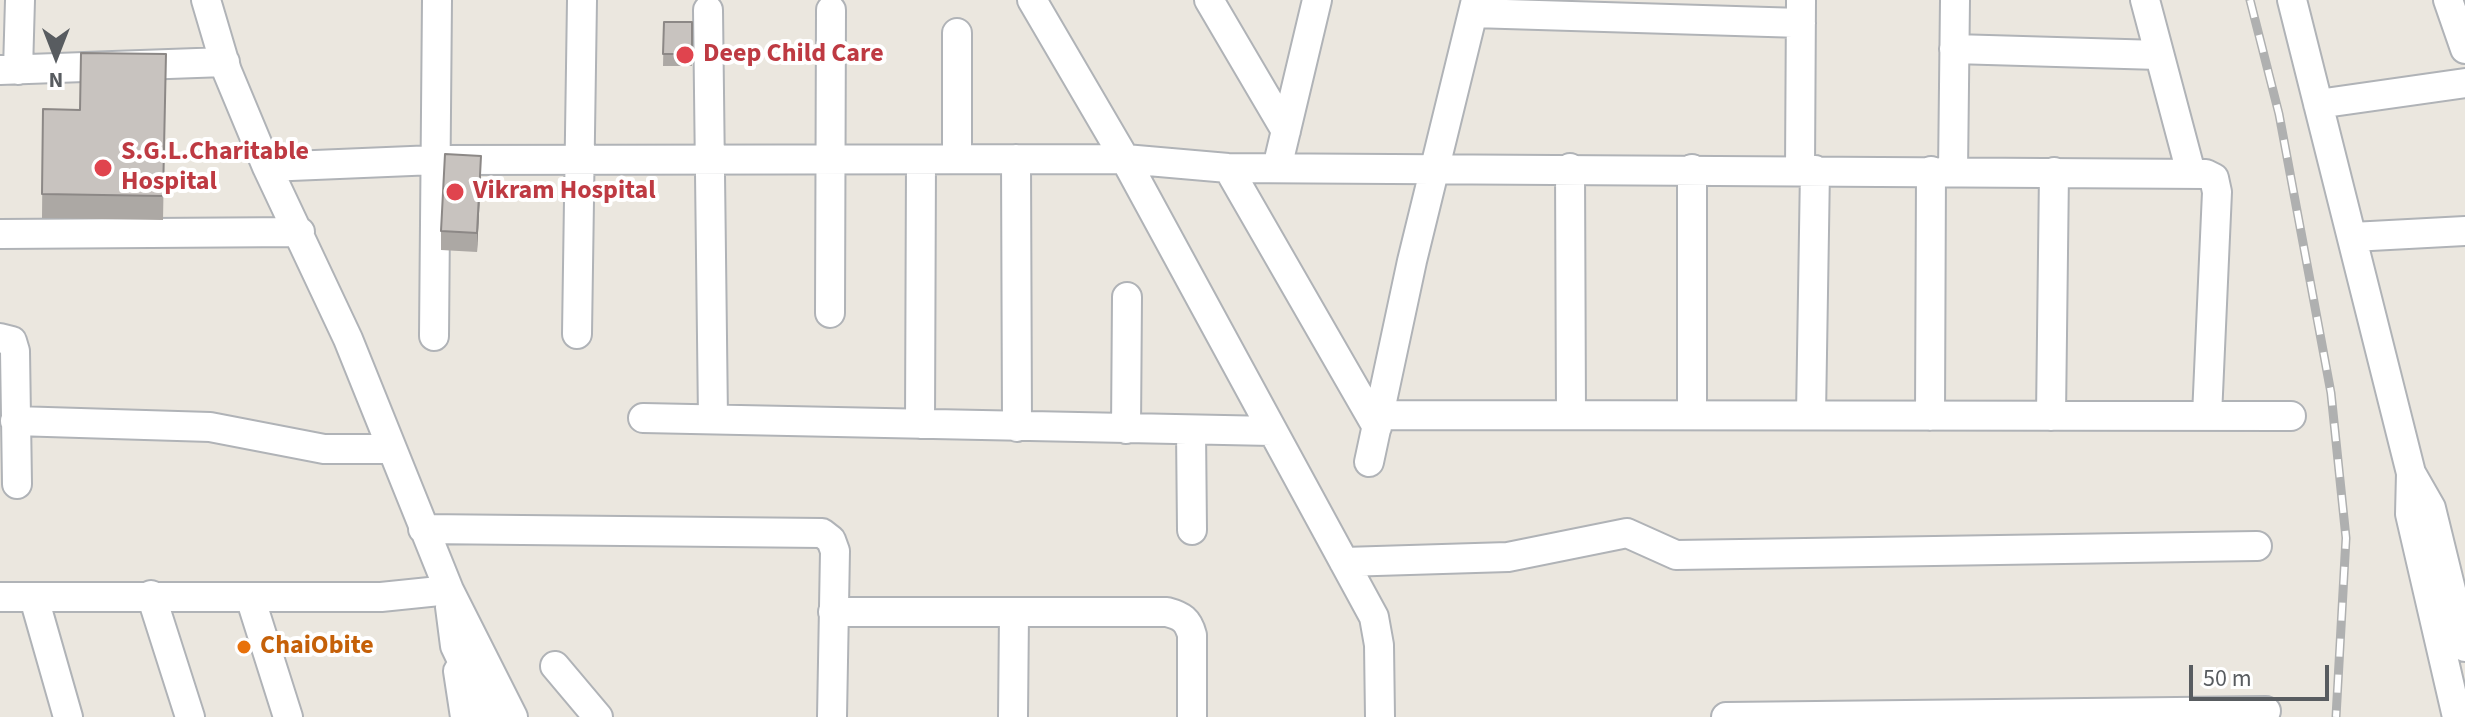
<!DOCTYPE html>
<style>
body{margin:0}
#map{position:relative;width:2465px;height:717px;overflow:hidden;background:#ebe7df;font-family:"Source Sans 3",sans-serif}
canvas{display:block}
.north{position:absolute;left:16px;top:16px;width:80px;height:80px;-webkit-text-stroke:6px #fff;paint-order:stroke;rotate:180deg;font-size:22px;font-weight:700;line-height:32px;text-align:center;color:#585c60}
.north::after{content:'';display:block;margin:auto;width:28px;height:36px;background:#585c60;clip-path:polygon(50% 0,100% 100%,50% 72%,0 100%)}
.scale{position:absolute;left:2189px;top:665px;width:140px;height:36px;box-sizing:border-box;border:4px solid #585c60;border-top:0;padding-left:10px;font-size:24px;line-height:28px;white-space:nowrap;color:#585c60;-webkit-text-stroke:6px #fff;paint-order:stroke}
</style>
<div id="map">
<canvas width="2465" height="717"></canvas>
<div class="north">N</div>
<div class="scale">50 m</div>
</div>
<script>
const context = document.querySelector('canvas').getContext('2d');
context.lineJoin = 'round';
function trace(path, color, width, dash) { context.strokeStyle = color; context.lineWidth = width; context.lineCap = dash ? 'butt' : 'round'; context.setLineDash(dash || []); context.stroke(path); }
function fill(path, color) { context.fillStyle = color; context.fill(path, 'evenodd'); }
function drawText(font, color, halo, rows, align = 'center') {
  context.font = font + ' "Source Sans 3",sans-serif'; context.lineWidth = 8; context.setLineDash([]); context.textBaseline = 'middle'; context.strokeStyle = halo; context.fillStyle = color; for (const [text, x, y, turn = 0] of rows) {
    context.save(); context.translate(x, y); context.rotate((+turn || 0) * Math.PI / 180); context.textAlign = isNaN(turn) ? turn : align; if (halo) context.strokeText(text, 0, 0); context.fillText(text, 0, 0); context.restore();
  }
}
const minor = new Path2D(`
 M 206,0 L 227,71 L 267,167 L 348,339 L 449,590 L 513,717
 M 1032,0 L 1125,159 L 1374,617 L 1379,645 L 1380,717
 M 1209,0 L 1286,131
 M 2145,0 L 2191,173
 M 2292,0 L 2411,473 L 2410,514 L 2457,717
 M 2448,0 L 2465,49
 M 708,10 L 713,419
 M 1473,13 L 1801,23
 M 957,33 L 957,159
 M 1954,49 L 2159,55
 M 0,70 L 225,62
 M 18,70 L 20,0
 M 2318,104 L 2465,83
 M 1016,159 L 1017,427
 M 267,167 L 435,160 L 1125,159 L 1228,168 L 2206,174 L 2214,178 L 2217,192 L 2207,416
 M 1228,168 L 1377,427
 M 1277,168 L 1317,0
 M 1570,168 L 1571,415
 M 1692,169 L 1692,415
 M 1800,170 L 1801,0
 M 1953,172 L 1955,0
 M 0,234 L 300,232
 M 2352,237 L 2465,231
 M 830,313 L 831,10
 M 577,334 L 582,0
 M 434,336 L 437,0
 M 0,338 L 12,341 L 15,351 L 17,484
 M 1379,415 L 2291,416
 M 1811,415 L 1815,170
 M 1930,416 L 1931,171
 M 2051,416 L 2054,172
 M 643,418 L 1272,431
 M 15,421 L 210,427 L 324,449 L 392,449
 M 920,424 L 921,160
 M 1126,429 L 1127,297
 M 1191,430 L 1192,530
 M 1369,462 L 1412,261 L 1476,0
 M 2411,473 L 2431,508 L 2465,647
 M 423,529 L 822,533 L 831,540 L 835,551 L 832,717
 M 1344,562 L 1508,557 L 1627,533 L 1676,555 L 2257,546
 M 151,595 L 190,717
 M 0,597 L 381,597 L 449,590
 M 250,597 L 288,717
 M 34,598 L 68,717
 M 450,607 L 455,646 L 489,717
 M 833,612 L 1167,612 C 1182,616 1188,620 1192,635 L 1192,717
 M 555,666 L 598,717
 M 458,671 L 465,717
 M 1013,717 L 1014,613
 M 1726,717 L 2266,711`);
const rail = new Path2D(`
 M 2250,0 L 2279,114 L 2331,393 L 2346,538 L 2336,717`);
const wall = new Path2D(`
 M 664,22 L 692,22 L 692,66 L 663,66 Z
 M 166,54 L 163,220 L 42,218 L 43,109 L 80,110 Z
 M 481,174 L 477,252 L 441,250 L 441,231 Z`);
const shadedWall = new Path2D(`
 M 481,156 L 481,174 L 477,252 L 477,233 Z`);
const building = new Path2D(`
 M 664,22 L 692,22 L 692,54 L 663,54 Z
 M 81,53 L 166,54 L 163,196 L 42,194 L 43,109 L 80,110 Z
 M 445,154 L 481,156 L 477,233 L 441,231 Z`);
const markers = [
 [685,55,10,"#e0444e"],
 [103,168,10,"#e0444e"],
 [455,192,10,"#e0444e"],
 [244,647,8,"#e8710a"]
];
const healthNames = [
 ["Deep Child Care",703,55],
 ["S.G.L.Charitable",121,153],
 ["Hospital",121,183],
 ["Vikram Hospital",473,192]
];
const foodNames = [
 ["ChaiObite",260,647]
];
trace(minor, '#b0b3b7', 32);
trace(minor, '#fff', 28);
trace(rail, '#afb0b0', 9);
trace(rail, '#fff', 6, [18]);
fill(wall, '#aca8a4');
fill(shadedWall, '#8c8886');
fill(building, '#c8c3bf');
trace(building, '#8c8886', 2);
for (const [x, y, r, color] of markers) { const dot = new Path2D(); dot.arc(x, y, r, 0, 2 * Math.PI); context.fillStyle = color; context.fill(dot); trace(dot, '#fff', 3); }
drawText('bold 26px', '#be3a42', '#fff', healthNames, 'left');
drawText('bold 26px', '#c56008', '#fff', foodNames, 'left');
</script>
